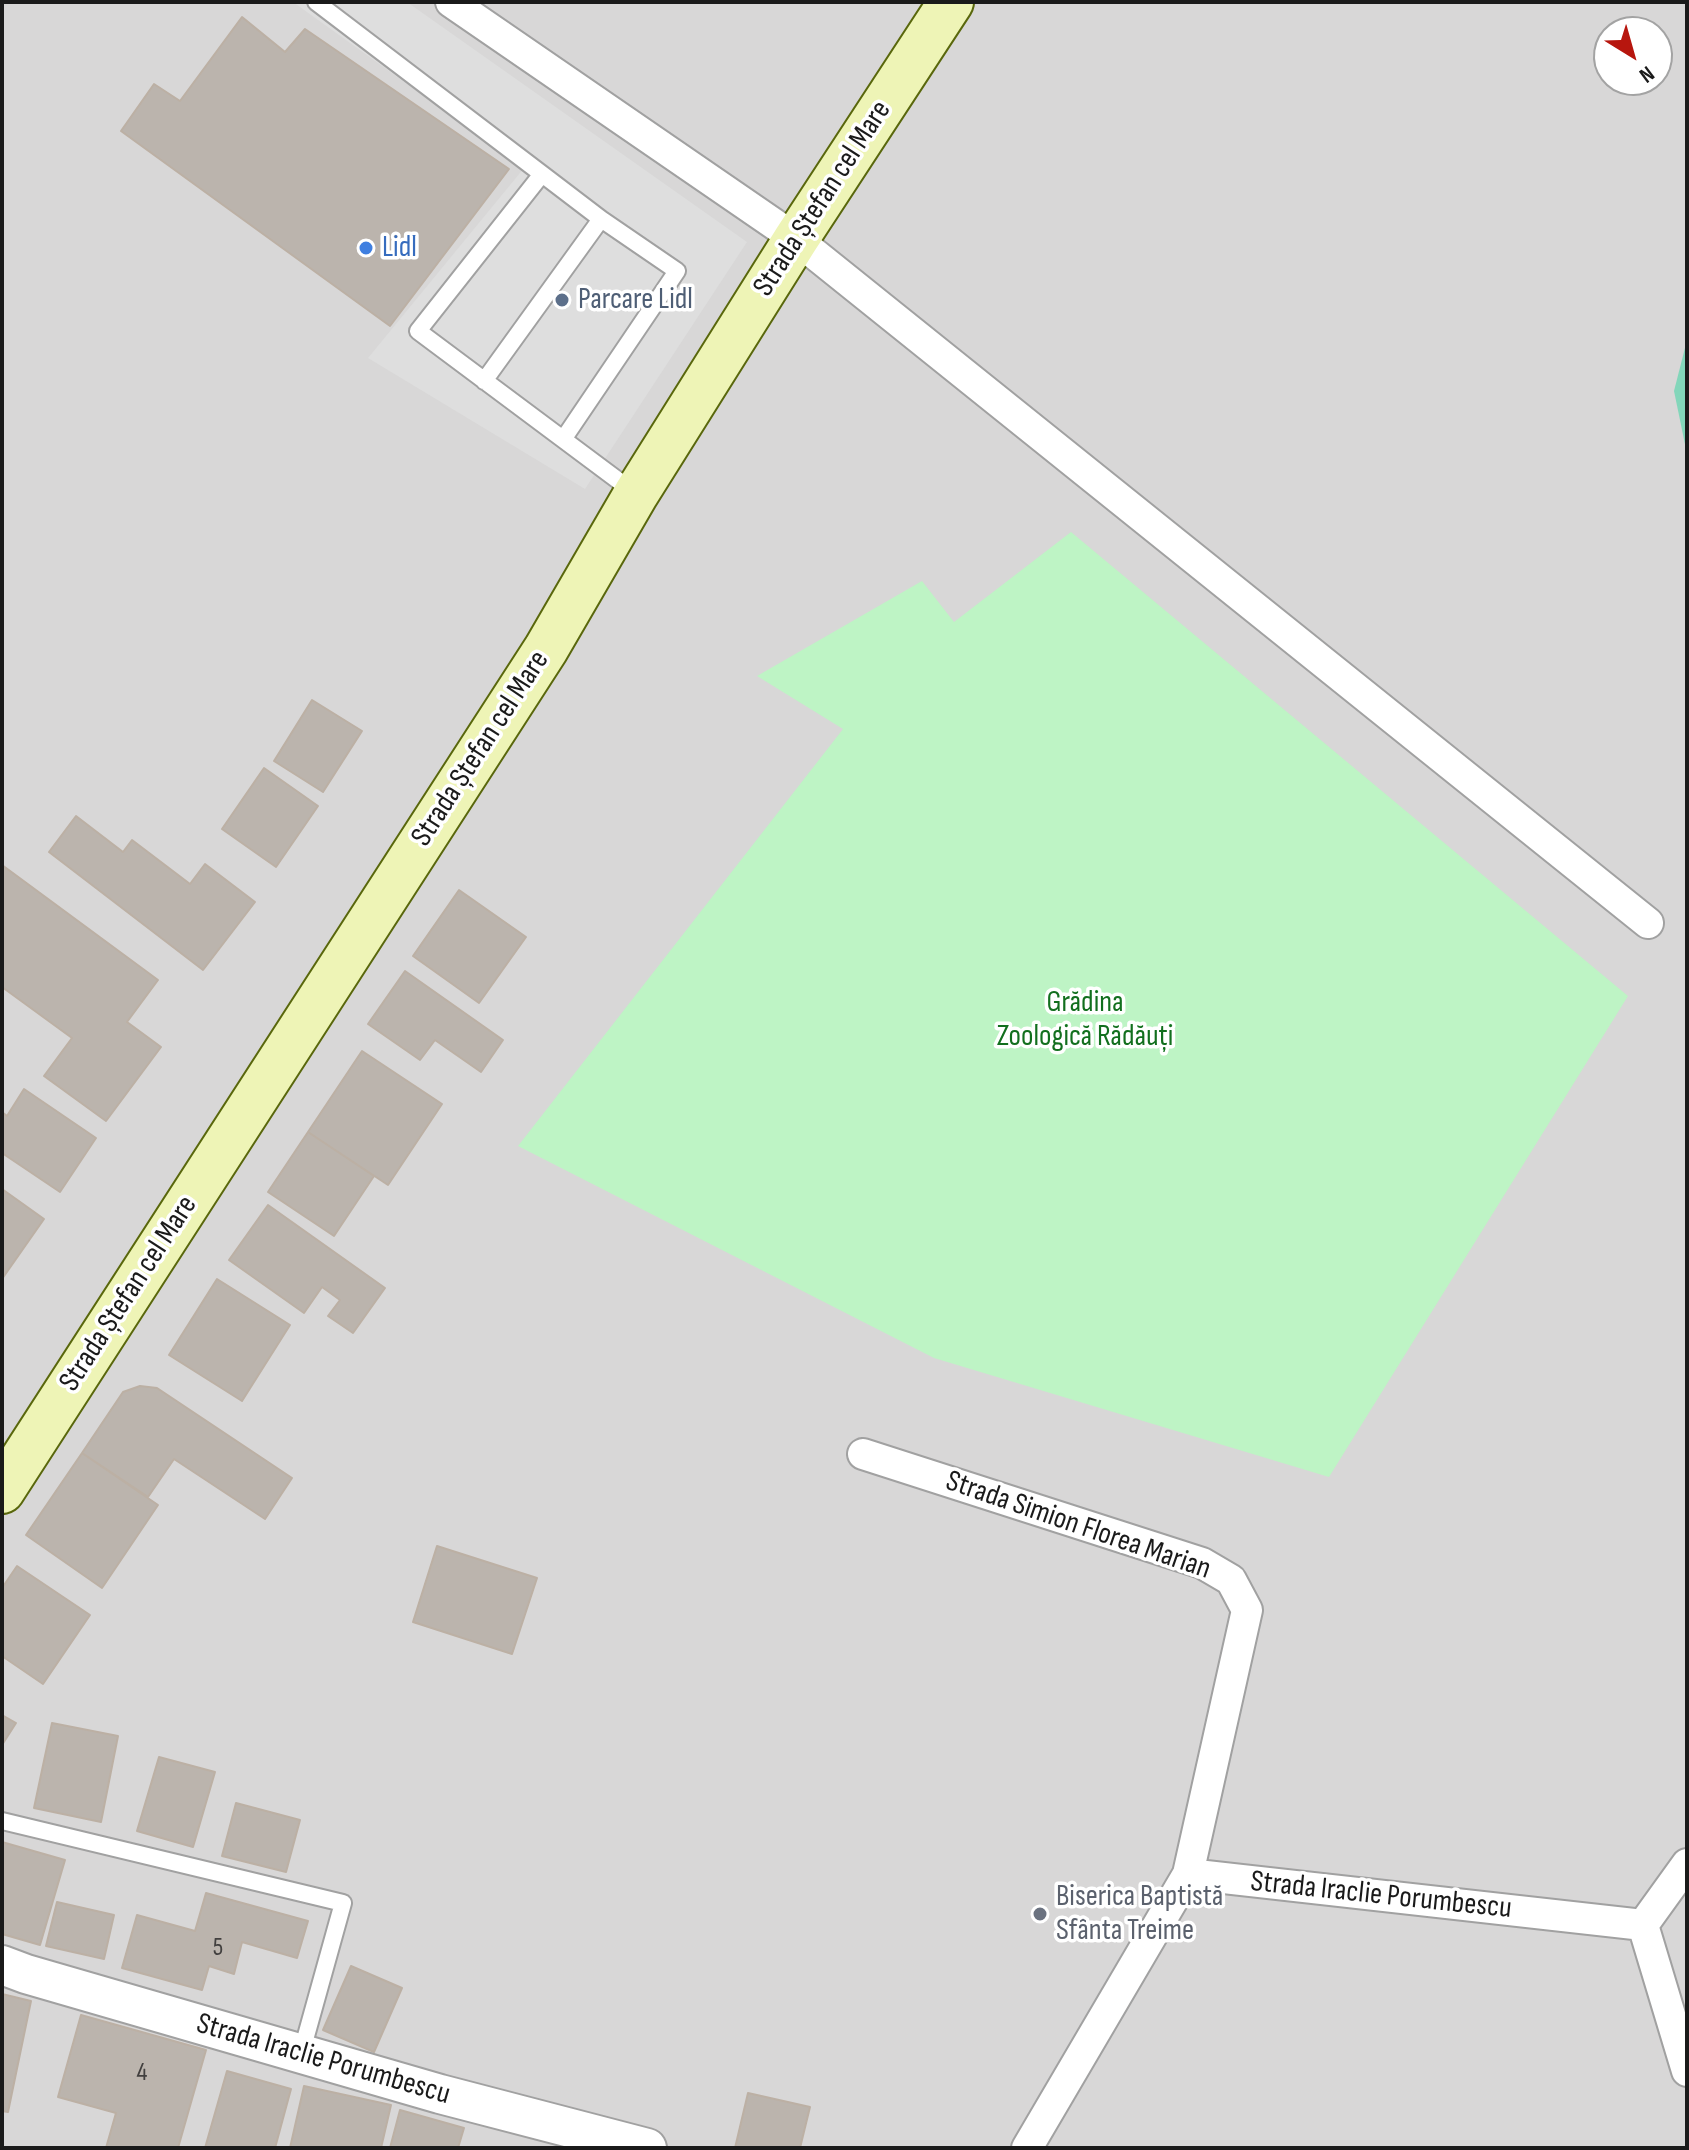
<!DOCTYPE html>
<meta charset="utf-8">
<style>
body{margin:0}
#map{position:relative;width:1689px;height:2150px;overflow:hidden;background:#ebe8e0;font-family:"Sofia Sans Condensed",sans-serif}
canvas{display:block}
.frame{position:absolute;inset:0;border:4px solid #1a1a1a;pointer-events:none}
.north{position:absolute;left:1593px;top:16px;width:80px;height:80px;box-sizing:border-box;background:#fff;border:2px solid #a3a3a3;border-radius:50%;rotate:143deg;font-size:22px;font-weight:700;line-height:32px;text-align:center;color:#1a1a1a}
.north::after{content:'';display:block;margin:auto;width:28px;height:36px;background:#b7160e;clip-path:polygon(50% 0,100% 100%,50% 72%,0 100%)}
</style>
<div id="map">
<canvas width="1689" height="2150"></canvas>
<div class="frame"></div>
<div class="north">N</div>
</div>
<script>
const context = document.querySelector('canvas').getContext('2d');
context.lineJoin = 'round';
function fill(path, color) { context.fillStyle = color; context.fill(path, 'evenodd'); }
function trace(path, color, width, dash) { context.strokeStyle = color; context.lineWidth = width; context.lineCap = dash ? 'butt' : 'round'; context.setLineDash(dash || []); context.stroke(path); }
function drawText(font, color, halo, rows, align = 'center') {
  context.font = font + ' "Sofia Sans Condensed",sans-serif'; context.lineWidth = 7; context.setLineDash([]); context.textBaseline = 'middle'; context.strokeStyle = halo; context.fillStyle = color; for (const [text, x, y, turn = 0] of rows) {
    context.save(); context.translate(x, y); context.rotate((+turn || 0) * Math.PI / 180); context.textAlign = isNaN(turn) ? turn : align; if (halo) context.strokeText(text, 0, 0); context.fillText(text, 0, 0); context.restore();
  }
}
const residential = new Path2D(`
 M 2,2 L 1687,2 L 1687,2148 L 2,2148 ZM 1609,32 L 1657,32 L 1657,80 L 1609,80 Z`);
const park = new Path2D(`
 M 1071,532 L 1628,996 L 1329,1477 L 934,1358 L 518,1146 L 843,729 L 757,676 L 922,581 L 954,622 Z`);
const pitch = new Path2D(`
 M 1687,340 L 1687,454 L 1674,391 Z`);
const parking = new Path2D(`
 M 293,2 L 407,2 L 747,242 L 585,489 L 368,358 L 524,168 Z`);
const building = new Path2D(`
 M 242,17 L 285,52 L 305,29 L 509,169 L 390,326 L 121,131 L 154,84 L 180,101 Z
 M 312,700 L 362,731 L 323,792 L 274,761 Z
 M 264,768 L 318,806 L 276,867 L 222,829 Z
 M 76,816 L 123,852 L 132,840 L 190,884 L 205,864 L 255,902 L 203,970 L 49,852 Z
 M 2,865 L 158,980 L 127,1022 L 161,1047 L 106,1121 L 44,1076 L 72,1038 L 2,987 Z
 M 459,890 L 526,937 L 479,1003 L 413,956 Z
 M 405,971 L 503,1040 L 481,1072 L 435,1040 L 420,1060 L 368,1024 Z
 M 362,1051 L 442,1104 L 388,1185 L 308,1132 Z
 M 24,1089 L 96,1138 L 60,1192 L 2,1153 L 2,1112 L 7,1116 Z
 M 308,1132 L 374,1176 L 334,1236 L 268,1192 Z
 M 2,1189 L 44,1219 L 2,1279 Z
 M 268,1205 L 385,1288 L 353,1333 L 328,1316 L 340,1300 L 322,1287 L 304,1313 L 229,1260 Z
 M 217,1279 L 290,1325 L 242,1401 L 169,1355 Z
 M 140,1386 L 157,1388 L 292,1478 L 265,1519 L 174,1459 L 148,1497 L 82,1453 L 123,1392 Z
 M 82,1453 L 158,1505 L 102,1588 L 26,1535 Z
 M 437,1546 L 537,1578 L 512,1654 L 413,1622 Z
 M 17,1566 L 90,1615 L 43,1684 L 2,1656 L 2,1588 Z
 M 2,1715 L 16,1723 L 2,1745 Z
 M 52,1723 L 118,1736 L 101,1822 L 34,1808 Z
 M 159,1757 L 215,1772 L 193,1847 L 137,1831 Z
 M 236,1803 L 300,1820 L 286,1872 L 222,1856 Z
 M 2,1842 L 65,1860 L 40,1945 L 2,1934 Z
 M 206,1893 L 308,1921 L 297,1958 L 242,1942 L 234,1974 L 209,1966 L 202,1990 L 122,1968 L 137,1915 L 195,1931 Z
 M 57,1902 L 114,1915 L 104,1959 L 46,1946 Z
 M 351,1966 L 402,1988 L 374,2052 L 323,2030 Z
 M 2,1994 L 31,2001 L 8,2112 L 2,2111 Z
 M 81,2015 L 206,2050 L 178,2148 L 106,2148 L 116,2113 L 58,2097 Z
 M 227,2071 L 291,2089 L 275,2148 L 205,2148 Z
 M 304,2086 L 391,2105 L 381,2148 L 290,2148 Z
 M 748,2093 L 810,2107 L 800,2148 L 735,2148 Z
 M 400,2110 L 464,2128 L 458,2148 L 390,2148 Z`);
const service = new Path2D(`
 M 316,2 L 542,174 L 418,331 L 635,493
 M 542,174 L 601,219 L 677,271 L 564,438
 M 484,381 L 601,219
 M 2,1821 L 343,1903 L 301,2054`);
const minor = new Path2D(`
 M 451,2 L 796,239 L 1648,923
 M 863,1454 L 1202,1563 L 1231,1580 L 1247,1610 L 1188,1874
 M 1643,1925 L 1687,1864
 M 1027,2148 L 1188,1874 L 1643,1925 L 1687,2071`);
const tertiary = new Path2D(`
 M 2,1965 L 26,1974 L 440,2094 L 647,2148`);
const secondary = new Path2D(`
 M 2,1491 L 546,649 L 636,494 L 796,239 L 951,2`);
const markers = [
 [366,248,8,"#3f7fe0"],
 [562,300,8,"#5c6f8a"],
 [1040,1914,8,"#6b7280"]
];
const numberNames = [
 ["5",218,1948],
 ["4",142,2073]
];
const streetNames = [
 ["Strada Ștefan cel Mare",823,199,-57],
 ["Strada Ștefan cel Mare",481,749,-57],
 ["Strada Ștefan cel Mare",129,1294,-57],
 ["Strada Simion Florea Marian",1078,1526,19],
 ["Strada Iraclie Porumbescu",1381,1896,6],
 ["Strada Iraclie Porumbescu",323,2060,16]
];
const shopNames = [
 ["Lidl",382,248]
];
const serviceNames = [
 ["Parcare Lidl",578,300]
];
const parkNames = [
 ["Grădina",1085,1003],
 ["Zoologică Rădăuți",1085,1037]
];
const worshipNames = [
 ["Biserica Baptistă",1056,1897],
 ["Sfânta Treime",1056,1931]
];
fill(residential, '#d8d7d7');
fill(park, '#bef4c5');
fill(pitch, '#83d6ba');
fill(parking, '#dedede');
fill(building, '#bbb4ad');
trace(building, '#bcb0a4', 2);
trace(service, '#a1a1a1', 20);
trace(minor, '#a1a1a1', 34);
trace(tertiary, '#a1a1a1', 42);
trace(secondary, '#59670c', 48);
trace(service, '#fff', 16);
trace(minor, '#fff', 30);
trace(tertiary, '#fff', 38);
trace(secondary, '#eef4b6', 44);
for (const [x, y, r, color] of markers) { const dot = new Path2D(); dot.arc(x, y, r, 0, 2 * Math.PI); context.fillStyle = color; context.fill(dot); trace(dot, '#fff', 3); }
drawText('26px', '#42403f', null, numberNames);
drawText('30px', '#1a1a1a', '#fff', streetNames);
drawText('30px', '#366cbe', '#fff', shopNames, 'left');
drawText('30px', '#4e5e75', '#fff', serviceNames, 'left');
drawText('30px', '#126f1e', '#fff', parkNames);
drawText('30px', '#5b616d', '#fff', worshipNames, 'left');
</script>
